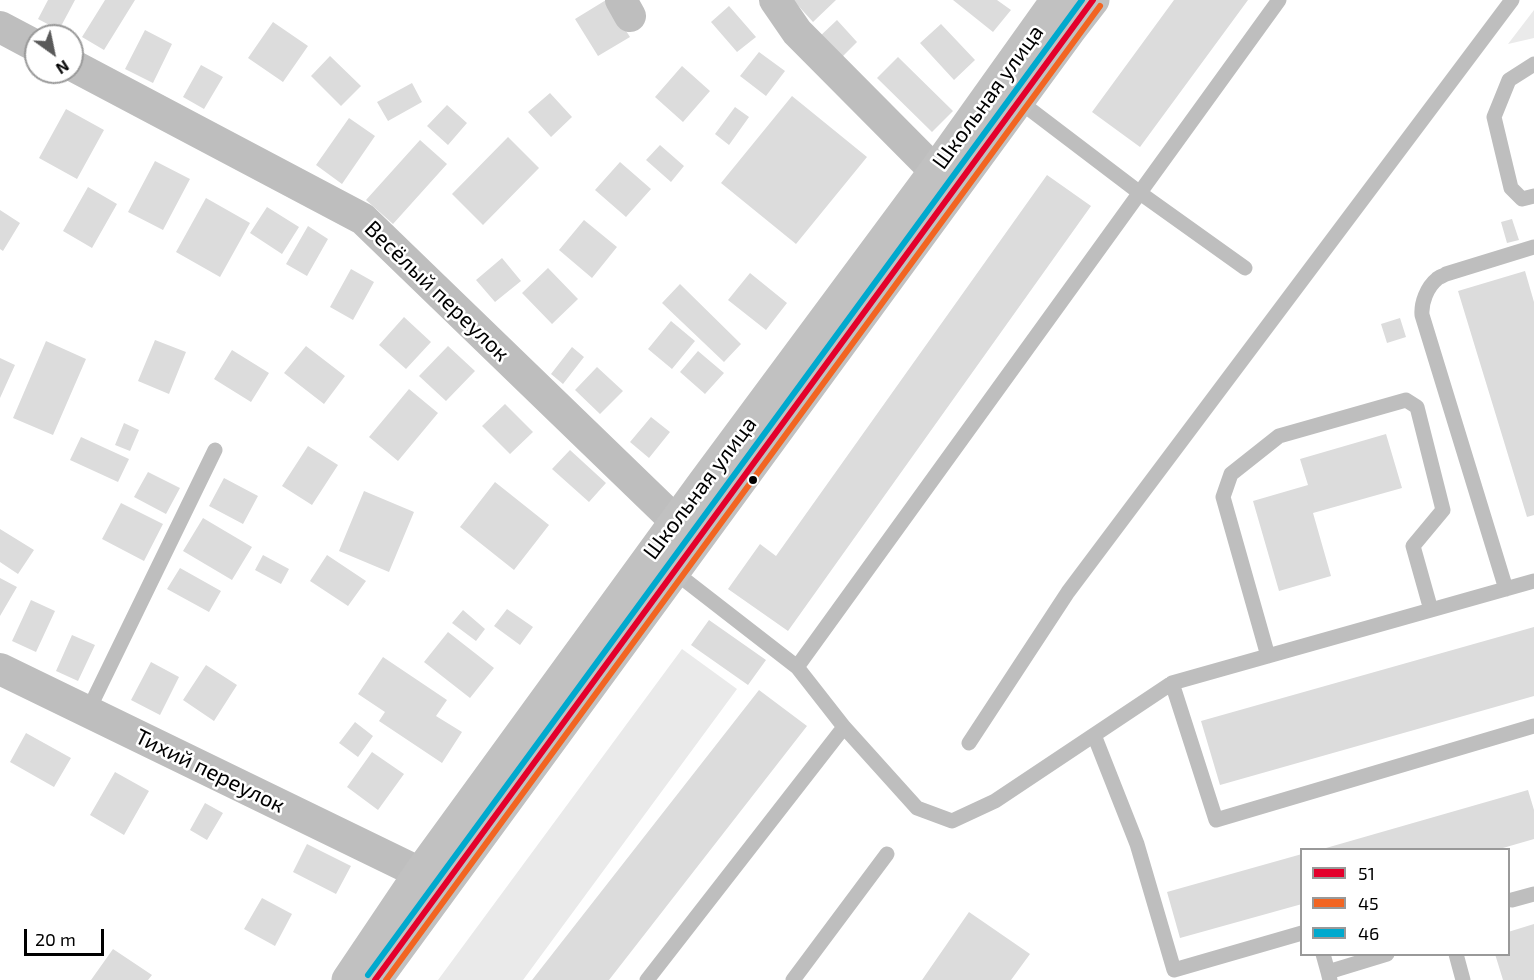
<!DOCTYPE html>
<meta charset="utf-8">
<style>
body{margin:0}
#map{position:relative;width:1534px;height:980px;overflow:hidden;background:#fff;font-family:"Exo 2",sans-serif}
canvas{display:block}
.legend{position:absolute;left:1300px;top:848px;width:210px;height:108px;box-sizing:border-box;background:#fff;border:2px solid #999;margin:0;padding:8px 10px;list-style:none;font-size:18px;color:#000}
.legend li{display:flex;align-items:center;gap:12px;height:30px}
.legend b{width:30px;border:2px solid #999}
.north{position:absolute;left:24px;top:24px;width:60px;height:60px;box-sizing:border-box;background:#fff;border:2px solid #999;border-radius:50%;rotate:147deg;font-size:16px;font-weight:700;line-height:24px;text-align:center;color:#000}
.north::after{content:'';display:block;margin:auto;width:21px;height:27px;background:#595959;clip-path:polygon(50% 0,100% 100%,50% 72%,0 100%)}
.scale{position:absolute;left:24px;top:929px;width:80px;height:27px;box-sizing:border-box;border:3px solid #000;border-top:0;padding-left:8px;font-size:18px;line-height:21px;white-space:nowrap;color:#000;-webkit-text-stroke:4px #fff;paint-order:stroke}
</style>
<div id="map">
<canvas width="1534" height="980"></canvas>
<ul class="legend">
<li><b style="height:8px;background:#e4002b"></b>51</li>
<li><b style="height:8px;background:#f26522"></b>45</li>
<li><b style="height:8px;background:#00a9ce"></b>46</li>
</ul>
<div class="north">N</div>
<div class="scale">20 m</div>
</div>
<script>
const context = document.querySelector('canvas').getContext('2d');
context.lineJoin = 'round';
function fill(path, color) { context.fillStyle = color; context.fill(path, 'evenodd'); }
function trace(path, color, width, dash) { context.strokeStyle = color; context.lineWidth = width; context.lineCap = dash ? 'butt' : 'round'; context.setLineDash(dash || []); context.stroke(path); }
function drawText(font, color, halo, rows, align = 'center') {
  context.font = font + ' "Exo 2",sans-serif'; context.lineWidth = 5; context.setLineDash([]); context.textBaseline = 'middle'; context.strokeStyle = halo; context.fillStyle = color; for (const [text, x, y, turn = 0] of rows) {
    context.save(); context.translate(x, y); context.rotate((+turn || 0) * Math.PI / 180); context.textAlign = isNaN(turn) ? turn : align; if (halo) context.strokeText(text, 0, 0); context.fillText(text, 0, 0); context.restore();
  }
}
const green = new Path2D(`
 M 1534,10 L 1534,38 L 1508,44 Z
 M 682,649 L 737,689 L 523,980 L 438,980 Z`);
const building = new Path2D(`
 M 48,0 L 75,0 L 59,30 L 38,19 Z
 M 105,0 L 135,0 L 104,50 L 82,37 Z
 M 606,0 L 630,37 L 598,56 L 575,19 Z
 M 793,0 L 836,0 L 813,22 Z
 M 953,0 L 997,0 L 1011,10 L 993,32 Z
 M 1174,0 L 1248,0 L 1140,147 L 1092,112 Z
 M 729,6 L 756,37 L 737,52 L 711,22 Z
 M 837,20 L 857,42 L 839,60 L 818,38 Z
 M 273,22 L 308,46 L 283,82 L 248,58 Z
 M 941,24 L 975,60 L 954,80 L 920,43 Z
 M 145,30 L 172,44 L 153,83 L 125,69 Z
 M 759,52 L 785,71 L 766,96 L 740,76 Z
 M 330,56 L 361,86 L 341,106 L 311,76 Z
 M 898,57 L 953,111 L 932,132 L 877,78 Z
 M 201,65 L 223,77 L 204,109 L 183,97 Z
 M 682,66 L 710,91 L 683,122 L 655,97 Z
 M 412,83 L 422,102 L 388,121 L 377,102 Z
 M 550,93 L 572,117 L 551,137 L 528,112 Z
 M 792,96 L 867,157 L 796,244 L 721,183 Z
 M 447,105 L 467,123 L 448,145 L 427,126 Z
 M 735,107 L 749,117 L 729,145 L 715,134 Z
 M 66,109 L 104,130 L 77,179 L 39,158 Z
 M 349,118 L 375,136 L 342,184 L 316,165 Z
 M 508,137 L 539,168 L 483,225 L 452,194 Z
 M 420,140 L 447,164 L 393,224 L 366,200 Z
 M 660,145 L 684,166 L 671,182 L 646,160 Z
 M 155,161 L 190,179 L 163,230 L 128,212 Z
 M 620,162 L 651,189 L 626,217 L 595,190 Z
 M 1047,175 L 1091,206 L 788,631 L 728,589 L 760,544 L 776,556 Z
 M 88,187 L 117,204 L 92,248 L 63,231 Z
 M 206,198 L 250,223 L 220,277 L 176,252 Z
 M 267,207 L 299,227 L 282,254 L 250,233 Z
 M 0,210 L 20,223 L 3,251 L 0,249 Z
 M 1512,219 L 1519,240 L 1507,243 L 1501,222 Z
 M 584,220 L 617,247 L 592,278 L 559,250 Z
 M 308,226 L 328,239 L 307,276 L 286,264 Z
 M 502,258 L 521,281 L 495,302 L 476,280 Z
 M 548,268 L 578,299 L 552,324 L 522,293 Z
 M 351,269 L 374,282 L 353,320 L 330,307 Z
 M 1525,271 L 1534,302 L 1534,515 L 1527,517 L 1458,291 Z
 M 750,273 L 787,303 L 766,330 L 728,300 Z
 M 680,284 L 741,344 L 724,362 L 662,303 Z
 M 404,317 L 431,342 L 406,369 L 379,345 Z
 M 1400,318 L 1406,337 L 1387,343 L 1381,324 Z
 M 671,321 L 695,341 L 672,369 L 648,349 Z
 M 155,340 L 186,352 L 169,394 L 138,381 Z
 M 46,341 L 86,359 L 53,435 L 13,418 Z
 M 306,346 L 345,376 L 324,404 L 284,373 Z
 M 448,346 L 475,371 L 446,401 L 419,376 Z
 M 572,347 L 584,357 L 563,384 L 551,374 Z
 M 232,350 L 269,373 L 251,402 L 214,379 Z
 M 698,351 L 724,373 L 705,394 L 680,372 Z
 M 0,358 L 15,365 L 0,398 Z
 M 597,367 L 623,391 L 600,414 L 575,390 Z
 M 409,389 L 438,413 L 398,461 L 369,437 Z
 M 505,404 L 533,432 L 510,454 L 482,426 Z
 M 651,417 L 670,432 L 649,458 L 630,442 Z
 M 124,423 L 139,430 L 130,451 L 115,445 Z
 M 1386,434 L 1402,488 L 1313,513 L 1331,576 L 1279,591 L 1253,501 L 1308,485 L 1300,459 Z
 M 81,437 L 129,459 L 118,482 L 70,460 Z
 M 308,446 L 338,465 L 312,505 L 282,486 Z
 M 570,450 L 606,483 L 589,502 L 552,469 Z
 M 148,472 L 180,488 L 166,514 L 134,497 Z
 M 224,478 L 258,496 L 243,524 L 209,506 Z
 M 495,482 L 549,525 L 514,570 L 460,527 Z
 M 364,491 L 414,512 L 389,572 L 339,551 Z
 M 121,503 L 163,524 L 144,561 L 102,539 Z
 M 203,518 L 252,547 L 232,580 L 183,551 Z
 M 0,529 L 34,550 L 18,574 L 0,562 Z
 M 263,555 L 289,569 L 281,584 L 255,570 Z
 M 327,555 L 366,581 L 348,606 L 310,581 Z
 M 180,568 L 221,591 L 209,612 L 167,589 Z
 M 0,578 L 17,587 L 0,616 Z
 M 31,600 L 55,611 L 36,652 L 12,641 Z
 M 507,609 L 533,627 L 520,645 L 494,626 Z
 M 463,610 L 485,629 L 476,641 L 452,623 Z
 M 709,620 L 766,660 L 748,685 L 691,645 Z
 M 1534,627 L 1534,696 L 1220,785 L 1201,721 Z
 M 448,632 L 494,668 L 470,698 L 424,662 Z
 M 72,635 L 95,645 L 78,681 L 56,671 Z
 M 383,657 L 447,700 L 436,716 L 462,732 L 442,763 L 379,721 L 385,712 L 358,694 Z
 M 151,662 L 179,677 L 160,715 L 131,700 Z
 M 206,665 L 237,685 L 214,721 L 183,700 Z
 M 759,690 L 807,726 L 609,980 L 532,980 Z
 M 355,722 L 373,736 L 358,757 L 339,743 Z
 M 26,733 L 71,758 L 54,787 L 10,762 Z
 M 372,752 L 404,774 L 378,810 L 347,787 Z
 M 115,772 L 149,791 L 124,835 L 90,815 Z
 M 1528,790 L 1534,810 L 1534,839 L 1496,850 L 1319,850 Z
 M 205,803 L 223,813 L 207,840 L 190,830 Z
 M 307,844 L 351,866 L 336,894 L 293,872 Z
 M 1302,854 L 1302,904 L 1180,938 L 1167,892 Z
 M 262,898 L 292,914 L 275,946 L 244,929 Z
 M 969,912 L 1030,954 L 1011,980 L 922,980 Z
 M 1534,924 L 1534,980 L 1503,980 L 1495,954 L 1508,954 L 1508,932 Z
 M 113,949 L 152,975 L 148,980 L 91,980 Z`);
const lane = new Path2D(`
 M 1534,64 L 1509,80 L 1494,117 L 1511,188 L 1522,199 L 1534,196
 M 1019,101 L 1140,193 L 1245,268
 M 1534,581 L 1172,683 L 1216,820 L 1534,726
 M 1506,589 L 1422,315 C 1421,303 1427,287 1437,279 C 1437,278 1445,275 1446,274 L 1534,247
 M 1268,656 L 1223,497 L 1231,474 L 1279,436 L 1406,400 L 1417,407 L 1443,510 L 1413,546 L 1431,610
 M 797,667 L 1279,0
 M 87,713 L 215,450
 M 844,727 L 917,808 L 952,821 L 995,801 L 1172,683
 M 1094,735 L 1137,844 L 1174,970 L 1302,933
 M 969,743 L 1068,592 L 1512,0
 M 1512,900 L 1534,894
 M 1323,954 L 1328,972
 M 1456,954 L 1463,980
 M 647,980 L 844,727 L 797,667 L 672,570
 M 793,980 L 887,854
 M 1330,980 L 1328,972 L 1387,954`);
const street = new Path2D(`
 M 621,0 L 630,16
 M 775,0 L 797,32 L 935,171
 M 0,27 L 36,46
 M 72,65 L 363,219 L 695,540
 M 0,669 L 420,873`);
const secondary = new Path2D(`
 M 348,980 L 420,873 L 703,484 L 935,171 L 1057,0
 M 375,980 L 1069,31 L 1093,0`);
const bus1 = new Path2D(`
 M 375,980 L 1093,0`);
const bus2 = new Path2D(`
 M 386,980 L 1100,6`);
const bus3 = new Path2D(`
 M 368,975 L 1082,0`);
const markers = [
 [753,480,5,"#000"]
];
const streetNames = [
 ["Школьная улица",988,97,-54],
 ["Весёлый переулок",437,291,44],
 ["Школьная улица",700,488,-53],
 ["Тихий переулок",210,771,26]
];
fill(green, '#eaeaea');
fill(building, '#dcdcdc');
trace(lane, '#bebebe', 15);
trace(street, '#bebebe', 32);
trace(secondary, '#c1c1c1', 33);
trace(bus1, '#e4002b', 6);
trace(bus2, '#f26522', 6);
trace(bus3, '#00a9ce', 6);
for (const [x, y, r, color] of markers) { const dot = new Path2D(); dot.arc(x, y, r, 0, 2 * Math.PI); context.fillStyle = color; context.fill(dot); trace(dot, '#fff', 2); }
drawText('22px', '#000', '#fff', streetNames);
</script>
